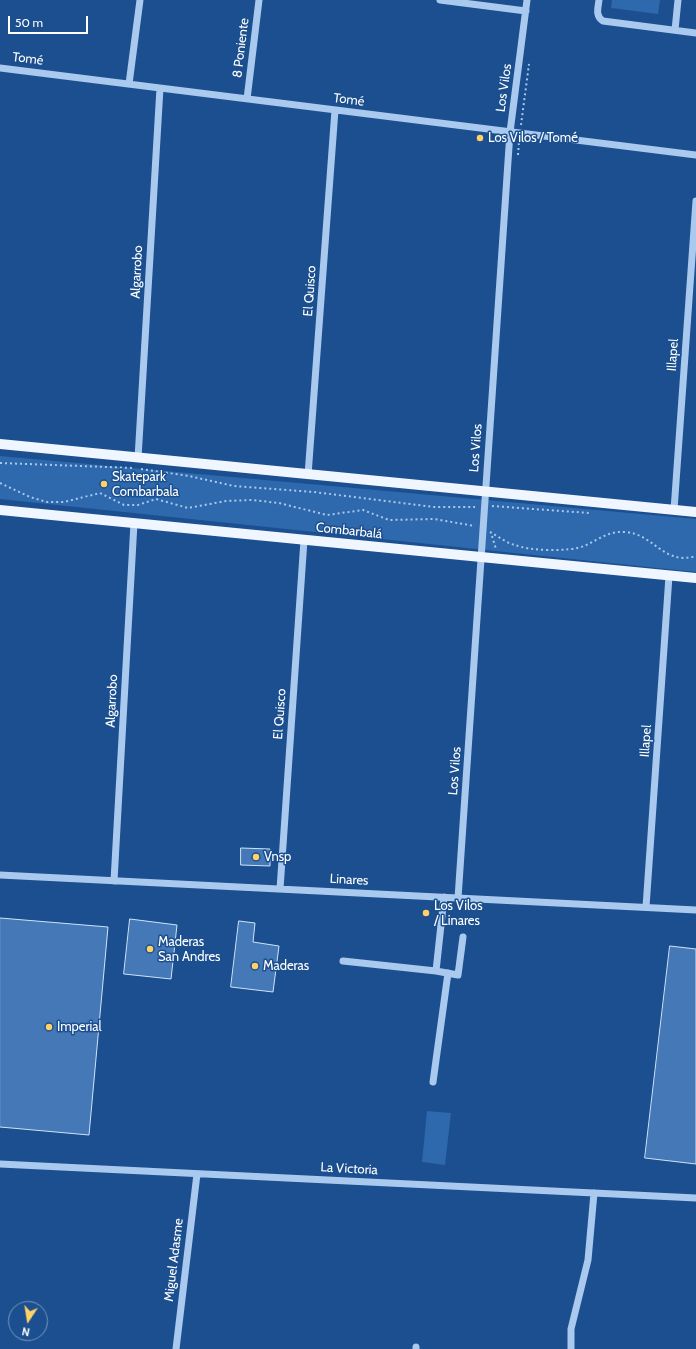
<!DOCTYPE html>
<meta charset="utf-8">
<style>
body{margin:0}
#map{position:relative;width:696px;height:1349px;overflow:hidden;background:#1b4f8f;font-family:Cabin,sans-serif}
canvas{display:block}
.north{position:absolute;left:8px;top:1301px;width:40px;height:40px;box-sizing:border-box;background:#1b4f8f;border:1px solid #7695bc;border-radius:50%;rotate:192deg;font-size:11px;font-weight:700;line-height:16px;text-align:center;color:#fff}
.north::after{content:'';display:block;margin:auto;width:14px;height:18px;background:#ffd166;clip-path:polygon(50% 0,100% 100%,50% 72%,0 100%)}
.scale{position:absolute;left:8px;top:16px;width:80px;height:18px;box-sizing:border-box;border:2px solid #fff;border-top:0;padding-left:5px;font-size:12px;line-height:14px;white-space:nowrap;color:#fff;-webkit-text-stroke:3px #1b4f8f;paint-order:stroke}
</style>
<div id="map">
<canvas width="696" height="1349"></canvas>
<div class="north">N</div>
<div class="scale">50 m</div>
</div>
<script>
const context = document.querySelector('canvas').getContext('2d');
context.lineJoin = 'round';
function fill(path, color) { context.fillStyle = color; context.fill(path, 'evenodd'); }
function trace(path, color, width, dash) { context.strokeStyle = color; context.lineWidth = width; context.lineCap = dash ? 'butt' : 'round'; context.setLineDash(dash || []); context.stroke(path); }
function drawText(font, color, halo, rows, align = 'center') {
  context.font = font + ' Cabin,sans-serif'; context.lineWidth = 3; context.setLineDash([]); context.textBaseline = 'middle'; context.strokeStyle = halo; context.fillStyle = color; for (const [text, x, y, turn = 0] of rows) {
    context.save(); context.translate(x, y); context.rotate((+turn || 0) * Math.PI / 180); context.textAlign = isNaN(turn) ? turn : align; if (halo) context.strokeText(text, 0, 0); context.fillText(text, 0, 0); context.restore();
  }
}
const green = new Path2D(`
 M 612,0 L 660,0 L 658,14 L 611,8 Z
 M 0,456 L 696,519 L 696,572 L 0,499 Z
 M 427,1111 L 451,1113 L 445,1165 L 422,1162 Z`);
const building = new Path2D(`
 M 241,848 L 270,849 L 270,866 L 241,865 Z
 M 0,918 L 108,927 L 89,1135 L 0,1127 Z
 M 130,919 L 177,925 L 171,979 L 124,974 Z
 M 239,921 L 255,923 L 253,942 L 279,946 L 273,992 L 231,987 Z
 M 670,946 L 696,949 L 696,1164 L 645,1158 Z`);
const path = new Path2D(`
 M 521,125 L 529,64
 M 518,155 L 519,142
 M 0,463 L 134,468
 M 141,469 L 189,476 L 234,486 L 314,492 L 434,507 L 475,507
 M 0,483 L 30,497 L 47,502 L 64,502 L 100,493 L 124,505 L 138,505 L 156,499 L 188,508 L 226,501 L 252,500 L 279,503 L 327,515 L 363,510 L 389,520 L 434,519 L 475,526
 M 492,506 L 589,513
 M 490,532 C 498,536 506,543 515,545 C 530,551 569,552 584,546 C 598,540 608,531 624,532 C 654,533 663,566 696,556
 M 492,536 L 496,549`);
const minor = new Path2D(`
 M 440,0 L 526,11
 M 599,0 C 598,8 595,16 603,21 L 696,33
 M 675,30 L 678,0
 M 0,68 L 696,155
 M 129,84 L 140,0
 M 247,99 L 259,0
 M 138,458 L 160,88
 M 308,475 L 335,110
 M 674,510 L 696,201
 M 0,875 L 696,910
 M 114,881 L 134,523
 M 280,889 L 304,540
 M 444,897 L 436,971 L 458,975 L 463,937
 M 458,898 L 510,132 L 527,0
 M 646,907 L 669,576
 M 343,961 L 436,971
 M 433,1082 L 448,973
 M 0,1164 L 696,1198
 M 176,1349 L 197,1174
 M 416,1349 L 416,1347
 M 571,1349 L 571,1329 L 588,1260 L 594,1193`);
const major = new Path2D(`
 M 0,444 L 696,512
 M 0,510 L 696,578`);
const markers = [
 [480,138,4,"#ffd166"],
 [104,484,4,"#ffd166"],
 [256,857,4,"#ffd166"],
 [426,913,4,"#ffd166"],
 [150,949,4,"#ffd166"],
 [255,966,4,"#ffd166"],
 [49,1027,4,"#ffd166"]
];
const streetNames = [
 ["8 Poniente",241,48,-83],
 ["Tomé",28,59,7],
 ["Los Vilos",504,88,-82],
 ["Tomé",349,100,7],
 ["Algarrobo",137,272,-87],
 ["El Quisco",310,291,-86],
 ["Illapel",673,355,-86],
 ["Los Vilos",476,448,-86],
 ["Combarbalá",349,531,6],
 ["Algarrobo",112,701,-87],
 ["El Quisco",280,714,-86],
 ["Illapel",646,741,-86],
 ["Los Vilos",455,771,-86],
 ["Linares",349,880,3],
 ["La Victoria",349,1169,3],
 ["Miguel Adasme",174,1260,-83]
];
const poiNames = [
 ["Los Vilos / Tomé",488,138],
 ["Skatepark",112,477],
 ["Combarbala",112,492],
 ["Vnsp",264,857],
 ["Los Vilos",434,906],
 ["/ Linares",434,921],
 ["Maderas",158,942],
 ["San Andres",158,957],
 ["Maderas",263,966],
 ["Imperial",57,1027]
];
fill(green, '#2e69ad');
fill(building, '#4478b7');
trace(building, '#cfe3fa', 1);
trace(path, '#a9c9ee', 2, [2, 3]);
trace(minor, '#a9c9ee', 7);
trace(major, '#f0f6ff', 10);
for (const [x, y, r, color] of markers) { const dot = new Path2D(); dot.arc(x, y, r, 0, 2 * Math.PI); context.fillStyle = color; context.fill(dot); trace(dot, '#1b4f8f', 1.5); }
drawText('13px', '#fff', '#1b4f8f', streetNames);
drawText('13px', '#fff', '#1b4f8f', poiNames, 'left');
</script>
